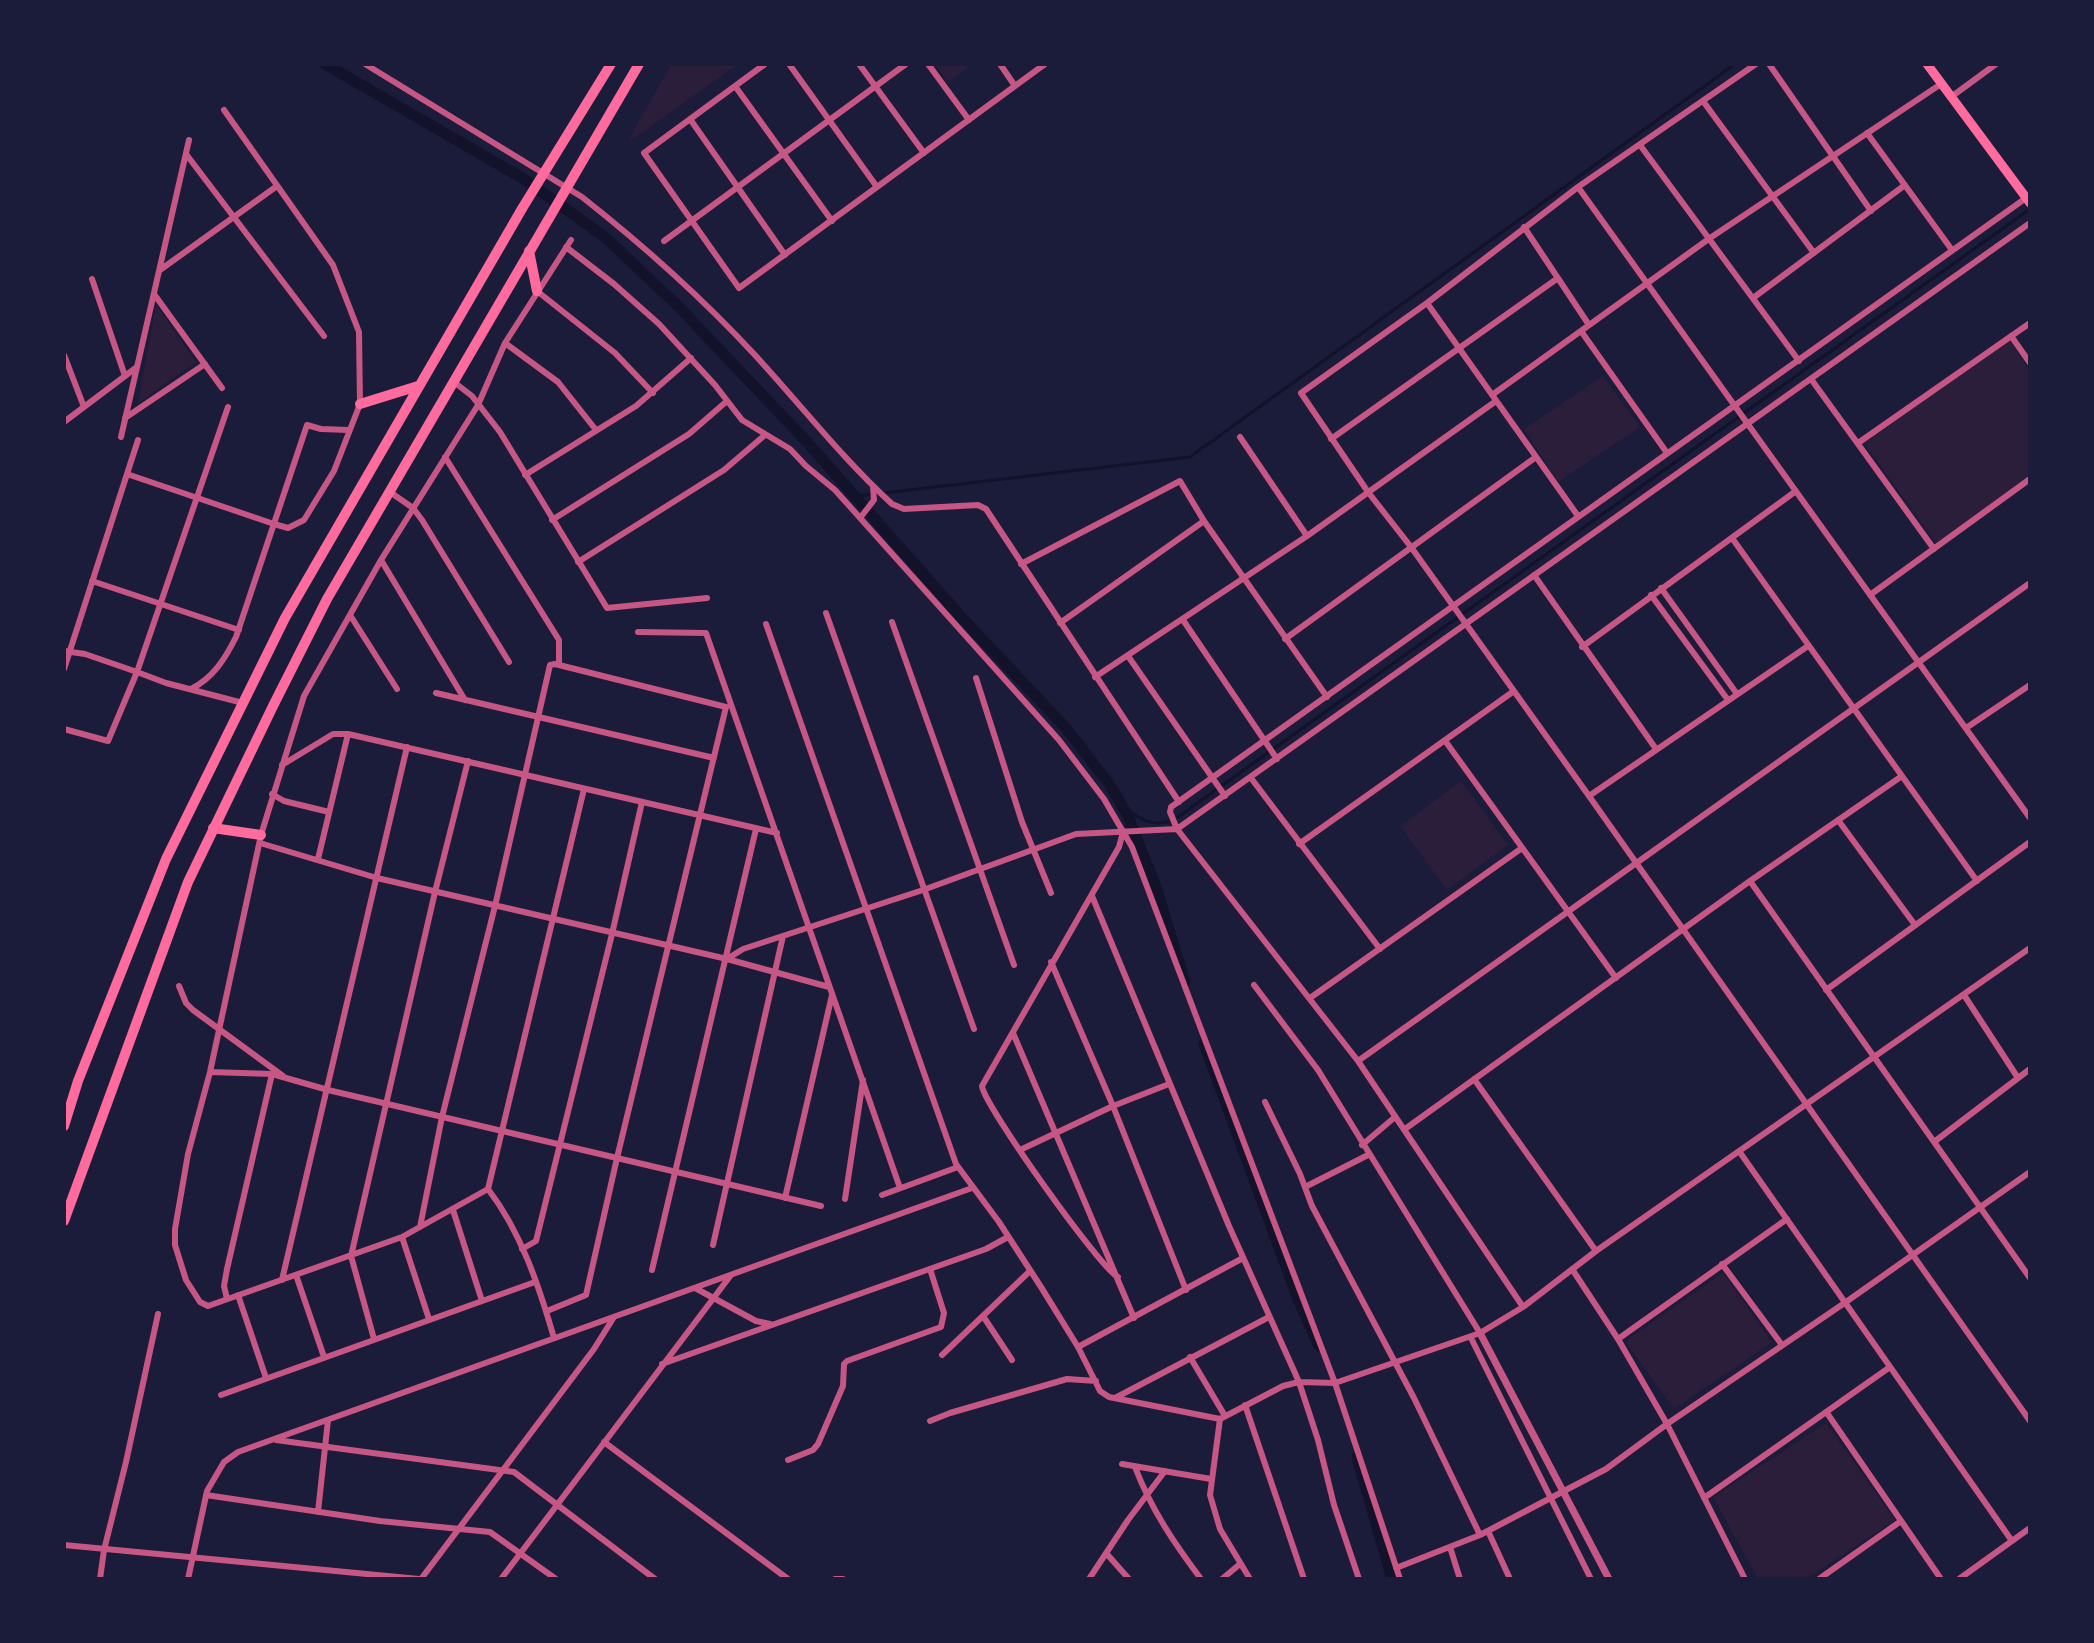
<!DOCTYPE html>
<style>
body{margin:0}
#map{position:relative;width:2094px;height:1643px;overflow:hidden;background:#1b1b3a;font-family:"PT Sans Narrow",sans-serif}
canvas{display:block}
.frame{position:absolute;inset:0;border:66px solid #1b1b3a;pointer-events:none}
</style>
<div id="map">
<canvas width="2094" height="1643"></canvas>
<div class="frame"></div>
</div>
<script>
const context = document.querySelector('canvas').getContext('2d');
context.lineJoin = 'round';
function fill(path, color) { context.fillStyle = color; context.fill(path, 'evenodd'); }
function trace(path, color, width, dash) { context.strokeStyle = color; context.lineWidth = width; context.lineCap = dash ? 'butt' : 'round'; context.setLineDash(dash || []); context.stroke(path); }
const green = new Path2D(`
 M 672,64 L 738,64 L 629,142 L 634,129 Z
 M 935,64 L 973,64 L 948,82 Z
 M 156,305 L 196,362 L 138,403 Z
 M 2008,339 L 2030,371 L 2030,477 L 1936,543 L 1864,443 Z
 M 1603,376 L 1640,427 L 1558,482 L 1524,429 Z
 M 1461,781 L 1508,845 L 1447,890 L 1400,826 Z
 M 1723,1273 L 1772,1342 L 1674,1409 L 1627,1344 L 1628,1339 Z
 M 1826,1423 L 1895,1520 L 1806,1579 L 1758,1579 L 1713,1497 Z`);
const stream = new Path2D(`
 M 884,493 L 1190,457 L 1735,64
 M 853,496 L 873,494
 M 1122,806 C 1141,820 1156,830 1178,817 L 2030,209`);
const canal = new Path2D(`
 M 325,64 L 524,179 L 606,238 L 678,306 L 807,442 L 963,619 L 1066,728 L 1110,785 L 1128,816 L 1156,887 L 1185,982
 M 1204,1044 L 1298,1299 L 1319,1346
 M 1357,1457 L 1392,1579`);
const minor = new Path2D(`
 M 365,64 L 582,197 C 643,245 702,298 754,354 C 800,404 842,458 892,504 L 904,509 L 978,505 L 986,509 L 1179,802
 M 765,64 L 644,153 L 739,288 L 1045,64
 M 789,64 L 877,187
 M 859,64 L 924,153
 M 928,64 L 969,120
 M 1000,64 L 1015,86
 M 1756,64 L 1578,187 L 1427,303 L 1301,393 L 1368,492 L 1411,547 L 1589,796 L 2030,1421
 M 1769,64 L 1871,211
 M 735,86 L 832,221
 M 1951,97 L 1996,64
 M 1703,101 L 1814,253
 M 690,119 L 785,255
 M 1867,133 L 1952,250
 M 1640,145 L 1799,361
 M 186,154 L 324,336
 M 1578,187 L 2030,818
 M 1524,227 L 1589,325
 M 571,240 L 505,343 L 478,405 L 381,560 L 304,696 L 261,835 L 210,1072 L 188,1154 L 175,1229 L 175,1245 L 186,1280 L 200,1302 L 208,1306 L 402,1237 L 488,1189 L 584,789
 M 664,241 L 906,64
 M 566,247 L 614,284 L 659,324 L 715,385 L 742,420 L 790,449 L 806,466 L 835,490 L 1059,740 L 1104,799 L 1132,847 L 1335,1383 L 1400,1579
 M 160,270 L 277,186
 M 92,279 L 125,376
 M 537,291 L 615,353 L 653,393
 M 154,294 L 222,388
 M 1753,298 L 1905,185
 M 1427,303 L 1578,516
 M 1581,331 L 1667,453
 M 2011,336 L 2030,363
 M 505,343 L 558,382 L 596,430
 M 64,355 L 84,407
 M 1811,379 L 1934,549
 M 454,382 L 472,396 L 500,432 L 607,608 L 707,598
 M 1492,395 L 1710,238 L 1941,84
 M 125,418 L 205,364
 M 64,422 L 137,367
 M 121,437 L 189,140
 M 1240,437 L 1307,536
 M 1331,439 L 1558,278
 M 1858,443 L 2030,323
 M 445,457 L 559,640 L 559,665
 M 127,474 L 274,524 L 288,528 L 304,520 L 334,471 L 360,404 L 359,332 L 333,265 L 224,110
 M 525,475 L 636,406 L 691,358
 M 390,492 L 413,508 L 422,520 L 509,662
 M 860,518 L 874,500 L 873,486
 M 552,520 L 689,434 L 727,401
 M 1732,538 L 1977,881
 M 381,560 L 465,700
 M 578,562 L 724,470 L 765,435
 M 1021,564 L 1180,481 L 1204,521 L 1327,697
 M 1534,575 L 1656,749
 M 92,581 L 239,630
 M 1661,588 L 1737,694
 M 1651,595 L 1728,700
 M 1870,595 L 2030,479
 M 826,613 L 974,1029
 M 350,615 L 397,689
 M 1183,620 L 1277,759
 M 892,622 L 1014,965
 M 1060,623 L 1204,521
 M 766,624 L 956,1164 L 999,1222 L 1041,1287 L 1078,1347 L 1100,1391 L 1109,1397 L 1220,1419 L 1283,1386 L 1299,1382 L 1335,1383 L 1480,1333 L 1523,1307 L 1596,1251 L 2030,948
 M 638,632 L 706,633 L 900,1188
 M 1285,639 L 1536,457
 M 1582,647 L 1796,491
 M 64,651 L 85,654 L 137,672 L 228,407
 M 1128,656 L 1225,796
 M 64,669 L 138,440
 M 1095,677 L 1307,536 L 1496,401
 M 976,678 L 1022,822 L 1051,893
 M 191,689 C 213,678 225,659 236,637 L 307,425 L 321,429 L 348,430
 M 436,693 L 714,758
 M 1966,728 L 2030,685
 M 64,729 L 108,741 L 137,672 L 166,683 L 243,703
 M 1446,742 L 1616,978
 M 282,765 L 333,734 L 348,734 L 777,833
 M 1251,778 L 1380,949
 M 272,794 L 284,801 L 329,812
 M 1589,796 L 1808,646
 M 1838,820 L 1915,925
 M 1177,829 L 2030,223
 M 260,843 L 377,878 L 727,959 L 829,987
 M 1299,844 L 1514,691
 M 318,859 L 348,734
 M 1750,881 L 2030,1278
 M 1092,896 L 1229,1226 L 1299,1382 L 1318,1440 L 1334,1505 L 1359,1579
 M 727,959 L 743,949 L 923,890 L 1076,834 L 1177,829
 M 1051,962 L 1113,1106 L 1186,1290
 M 1254,985 L 1318,1070 L 1480,1333
 M 179,986 L 186,1003 L 193,1010 L 283,1076
 M 1826,990 L 2030,842
 M 1964,995 L 2018,1078
 M 1310,998 L 1522,848
 M 1013,1033 L 1134,1318
 M 1358,1061 L 2030,583
 M 210,1072 L 272,1074 L 328,1090 L 821,1206
 M 1474,1079 L 1596,1251
 M 1265,1102 L 1300,1174 L 1312,1206 L 1414,1398 L 1480,1535
 M 1405,1129 L 1750,881 L 1902,776
 M 1934,1142 L 2030,1069
 M 1362,1145 L 1395,1117
 M 1020,1150 L 1113,1106 L 1169,1084
 M 1739,1151 L 2012,1541
 M 1305,1187 L 1368,1155
 M 488,1189 C 521,1232 539,1286 554,1338
 M 882,1195 L 958,1167
 M 785,1198 L 832,995
 M 845,1199 L 863,1080
 M 453,1210 L 482,1301
 M 420,1227 L 442,1117 L 495,906 L 550,665 L 555,664 L 726,707
 M 402,1237 L 429,1319
 M 713,1245 L 783,936
 M 522,1249 L 536,1241 L 612,934 L 642,802
 M 1722,1264 L 1782,1345
 M 1572,1269 L 1618,1339 L 1667,1424 L 1745,1579
 M 652,1270 L 756,829
 M 296,1275 L 324,1357
 M 1118,1277 C 1102,1271 983,1104 982,1086 L 1119,847 L 1123,832
 M 282,1280 L 407,747
 M 695,1288 L 756,1321 L 770,1324
 M 238,1295 L 266,1378
 M 227,1299 L 224,1286 L 227,1269 L 272,1074
 M 1523,1307 L 1358,1061 L 1177,829 L 1170,812 L 1171,807 L 2026,198
 M 547,1311 L 586,1295 L 617,1158 L 726,707
 M 983,1316 L 1012,1360
 M 1471,1338 L 1591,1579
 M 374,1339 L 351,1256 L 435,892 L 468,761
 M 1618,1339 L 1787,1219
 M 1078,1347 L 1243,1258
 M 942,1355 L 1030,1271
 M 1190,1357 L 1225,1416
 M 662,1364 L 986,1249 L 1008,1237
 M 221,1395 L 535,1282
 M 1115,1398 L 1269,1317
 M 1245,1405 L 1304,1579
 M 1827,1413 L 1941,1579
 M 1220,1419 L 1210,1495 L 1220,1529 L 1250,1579
 M 930,1421 L 950,1413 L 1067,1379 L 1096,1381
 M 276,1440 L 514,1472 L 655,1579
 M 604,1442 L 788,1579
 M 788,1460 L 813,1450 L 818,1444 L 843,1386 L 844,1364 L 847,1361 L 941,1327 L 944,1313 L 930,1269
 M 1122,1464 L 1211,1479
 M 1135,1467 C 1151,1509 1174,1543 1201,1579
 M 206,1495 L 380,1521 L 490,1532 L 556,1579
 M 1704,1498 L 1890,1367
 M 318,1512 L 328,1420
 M 1488,1531 L 1510,1579
 M 64,1545 L 419,1579
 M 1450,1547 L 1460,1579
 M 1106,1553 L 1129,1579
 M 1396,1568 L 1480,1535 L 1606,1469 L 1667,1424 L 1846,1302 L 2030,1172
 M 100,1579 L 104,1550 L 126,1462 L 158,1314
 M 188,1579 L 207,1491 L 224,1462 L 238,1452 L 972,1188
 M 421,1579 L 594,1349 L 614,1317
 M 501,1579 L 731,1275
 M 835,1579 L 843,1579
 M 1089,1579 L 1128,1520 L 1165,1471
 M 1222,1579 L 1240,1564
 M 1819,1579 L 1901,1521
 M 1959,1579 L 2030,1528`);
const tertiary = new Path2D(`
 M 1480,1333 L 1609,1579`);
const primary = new Path2D(`
 M 1927,64 L 2030,203`);
const motorway = new Path2D(`
 M 529,251 L 537,291
 M 360,404 L 418,386
 M 213,828 L 261,835
 M 64,1126 L 78,1081 L 166,859 L 285,618 L 523,207 L 611,64
 M 64,1221 L 188,882 L 273,706 L 327,599 L 639,64`);
fill(green, '#2a1e3b');
trace(stream, '#12122b', 3);
trace(canal, '#12122b', 11);
trace(minor, '#c65784', 6);
trace(tertiary, '#c65784', 7);
trace(primary, '#ff6b9d', 9);
trace(motorway, '#ff6b9d', 10);
</script>
